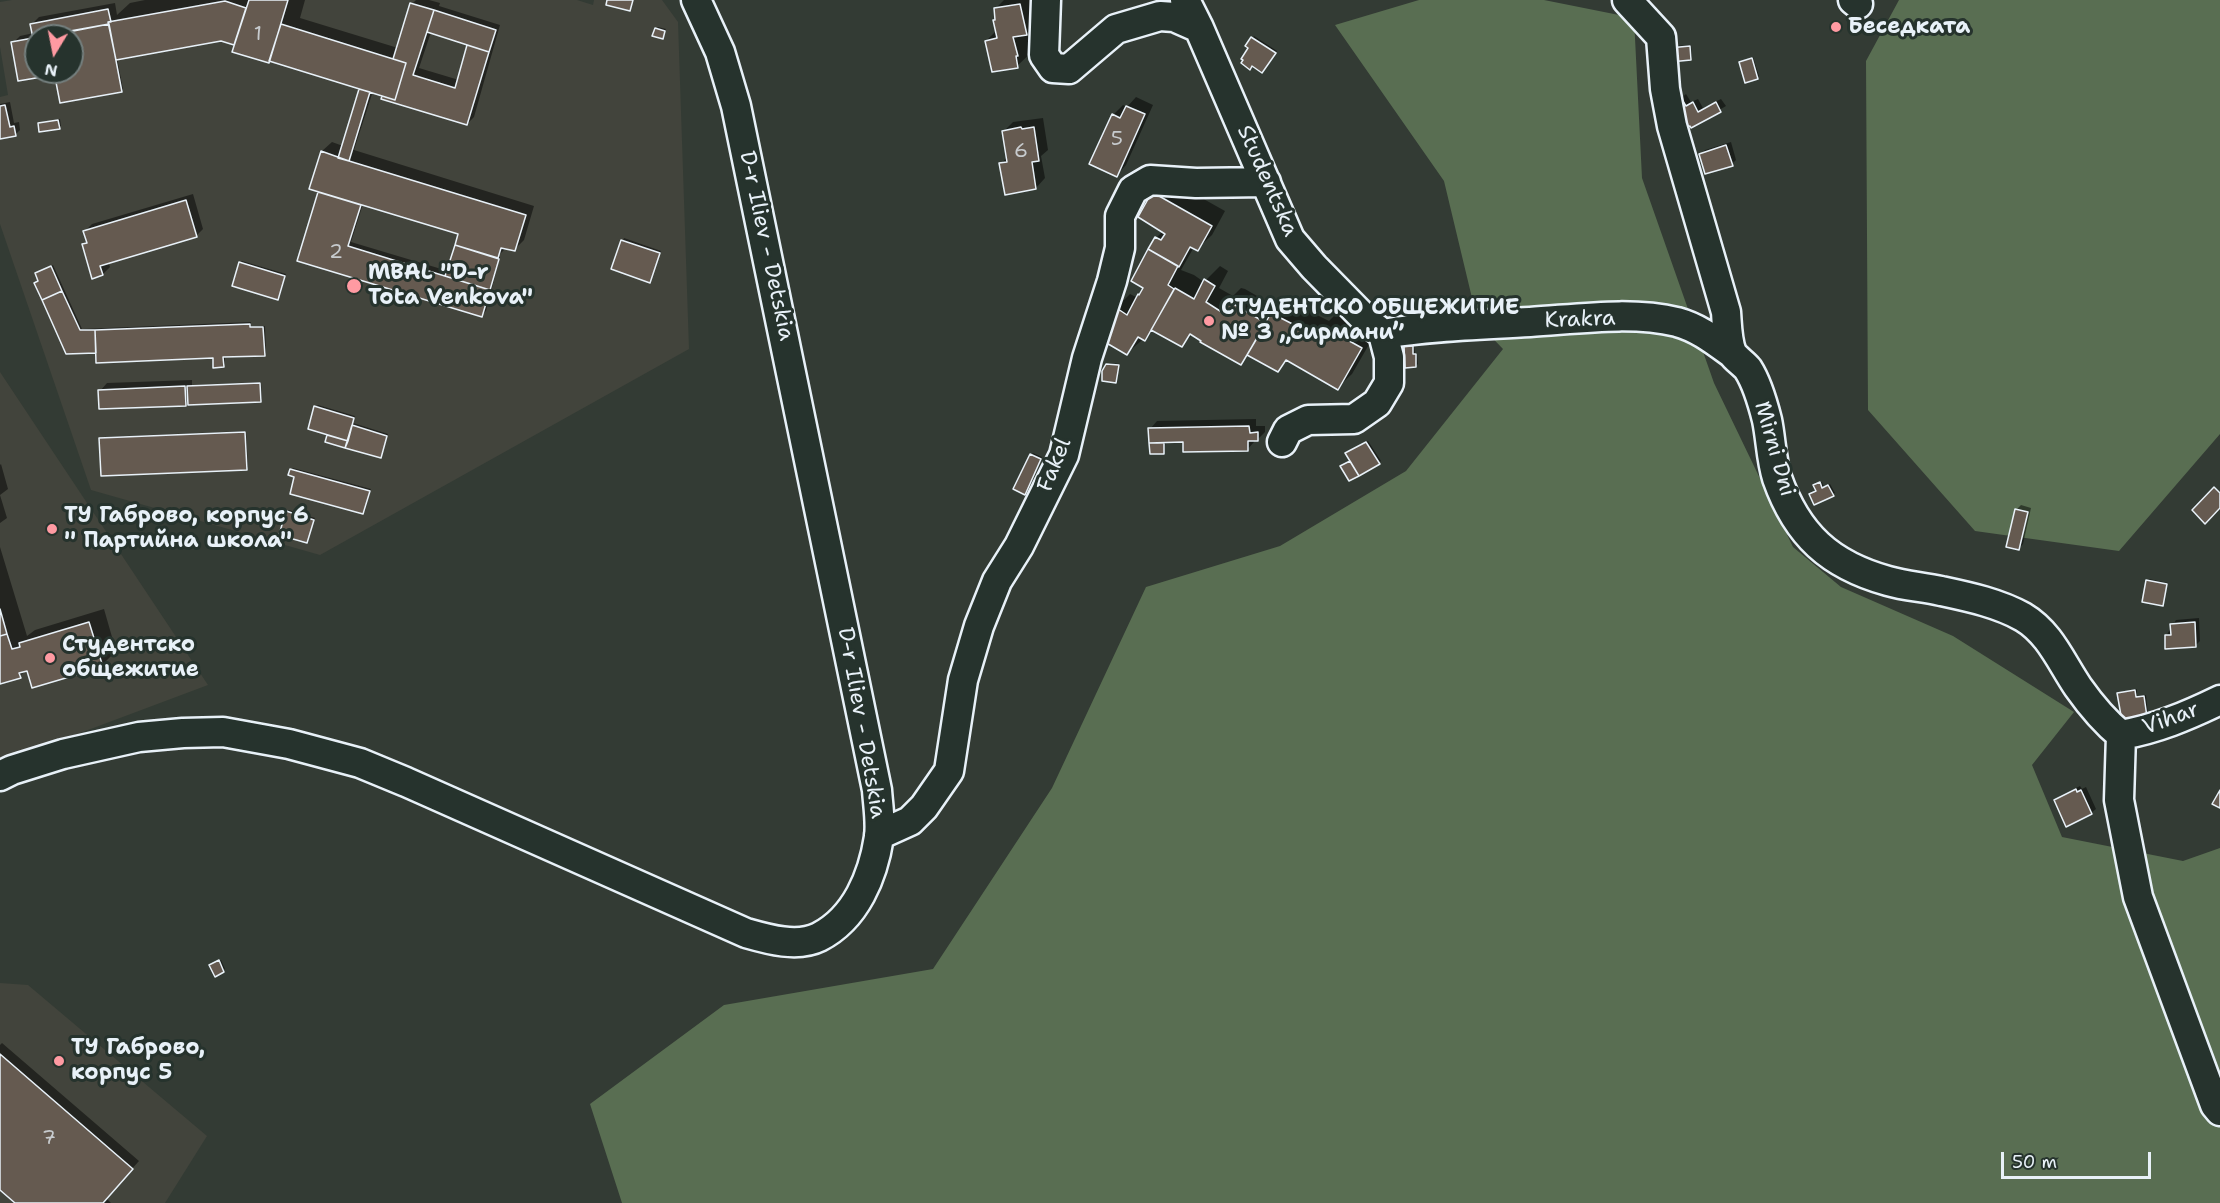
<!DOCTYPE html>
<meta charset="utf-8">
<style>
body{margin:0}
#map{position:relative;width:2220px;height:1203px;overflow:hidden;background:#333b34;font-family:"Shantell Sans",sans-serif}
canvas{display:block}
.north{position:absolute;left:24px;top:24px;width:60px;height:60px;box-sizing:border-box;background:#26332d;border:2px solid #747f7e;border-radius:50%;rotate:190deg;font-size:16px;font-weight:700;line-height:24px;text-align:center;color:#e8f1f8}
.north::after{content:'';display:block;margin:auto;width:21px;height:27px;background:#ff9aa2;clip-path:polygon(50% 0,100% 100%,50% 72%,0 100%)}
.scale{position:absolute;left:2001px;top:1152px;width:150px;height:27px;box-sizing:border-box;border:3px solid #e8f1f8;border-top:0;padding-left:8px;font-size:18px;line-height:21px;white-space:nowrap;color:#e8f1f8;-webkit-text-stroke:4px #26332d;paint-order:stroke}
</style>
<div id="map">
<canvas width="2220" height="1203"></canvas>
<div class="north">N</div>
<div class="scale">50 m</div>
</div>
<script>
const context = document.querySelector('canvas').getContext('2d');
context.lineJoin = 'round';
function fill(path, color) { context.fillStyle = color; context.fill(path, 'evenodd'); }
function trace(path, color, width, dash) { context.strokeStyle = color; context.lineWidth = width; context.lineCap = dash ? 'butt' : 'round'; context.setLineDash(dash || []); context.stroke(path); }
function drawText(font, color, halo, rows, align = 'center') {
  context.font = font + ' "Shantell Sans",sans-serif'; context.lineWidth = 6; context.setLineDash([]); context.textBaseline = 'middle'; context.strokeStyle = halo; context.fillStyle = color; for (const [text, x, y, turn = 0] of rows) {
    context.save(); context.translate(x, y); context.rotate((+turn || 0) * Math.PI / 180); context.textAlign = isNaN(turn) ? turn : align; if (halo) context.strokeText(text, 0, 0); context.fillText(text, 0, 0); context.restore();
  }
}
const built = new Path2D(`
 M 12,0 L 577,0 L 593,5 L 594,0 L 662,0 L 678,22 L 689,349 L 320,555 L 91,490 L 0,224 L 0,97 L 8,95 L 0,47 L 0,2 ZM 36,36 L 72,36 L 72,72 L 36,72 Z
 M 0,372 L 208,685 L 0,763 Z
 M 0,983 L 28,985 L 207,1136 L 165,1203 L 0,1203 Z`);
const green = new Path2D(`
 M 1419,0 L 1544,0 L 1634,18 L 1642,178 L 1714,383 L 1793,547 L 1841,587 L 1953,636 L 2074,712 L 2032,765 L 2062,837 L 2183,861 L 2220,848 L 2220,1203 L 622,1203 L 590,1104 L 724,1005 L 933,969 L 1052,788 L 1146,587 L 1280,546 L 1406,471 L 1503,349 L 1478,323 L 1444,181 L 1335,25 Z
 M 1899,0 L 2220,0 L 2220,434 L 2119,551 L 1975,531 L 1868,410 L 1866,61 Z`);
const shadow = new Path2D(`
 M 145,0 L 305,0 L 300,18 L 398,48 L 412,4 L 416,0 L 429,0 L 440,3 L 439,6 L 500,25 L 474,117 L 467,124 L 383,98 L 373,91 L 354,150 L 534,206 L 524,240 L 514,250 L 506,248 L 498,256 L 500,257 L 486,311 L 481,316 L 299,260 L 321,191 L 311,188 L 322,151 L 332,142 L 343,146 L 362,88 L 221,39 L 117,58 L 123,89 L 121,91 L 56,72 L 72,72 L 72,36 L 36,36 L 36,72 L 45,72 L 41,76 L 19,79 L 13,43 L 20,36 L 34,33 L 32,24 L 39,17 L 115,3 L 117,15 L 130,3 ZM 431,32 L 470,44 L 459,80 L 419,68 ZM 363,204 L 460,233 L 448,271 L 351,242 Z
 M 1004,0 L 1035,0 L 1040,19 L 1029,30 L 1032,52 L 1017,66 L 986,41 L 997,30 L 994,20 L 997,18 L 995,9 Z
 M 658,27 L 666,29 L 662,38 L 656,29 Z
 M 1254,36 L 1277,51 L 1264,69 L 1247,46 Z
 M 1691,45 L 1692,57 L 1690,59 L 1672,46 Z
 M 1753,57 L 1759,76 L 1757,78 L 1741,63 Z
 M 1686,94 L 1691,102 L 1698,99 L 1703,108 L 1721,99 L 1726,106 L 1692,126 L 1677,102 Z
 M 1136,97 L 1153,105 L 1126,165 L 1117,175 L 1113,115 L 1123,105 L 1127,107 Z
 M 10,102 L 14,123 L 19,122 L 20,130 L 16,134 L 0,138 L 0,104 Z
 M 1043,118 L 1048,150 L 1041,156 L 1045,178 L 1036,188 L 1001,164 L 1007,157 L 1003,132 L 1013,122 Z
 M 60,119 L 61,126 L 59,128 L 39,124 Z
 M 1731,142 L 1736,160 L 1732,164 L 1700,155 L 1705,150 Z
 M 1168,179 L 1225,211 L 1212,235 L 1197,249 L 1194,247 L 1181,270 L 1194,275 L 1204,282 L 1220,266 L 1228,271 L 1219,288 L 1233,296 L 1241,288 L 1245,289 L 1278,308 L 1287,300 L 1329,321 L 1337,313 L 1375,334 L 1352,374 L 1337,388 L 1288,360 L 1278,370 L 1249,355 L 1241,363 L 1193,334 L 1182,345 L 1154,330 L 1127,353 L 1116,308 L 1130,294 L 1138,298 L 1144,290 L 1156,238 L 1163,231 L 1140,216 Z
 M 193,194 L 203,229 L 196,236 L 108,262 L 110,267 L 103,274 L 84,245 L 88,241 L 85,231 L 92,224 Z
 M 624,238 L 661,251 L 651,279 L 613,268 Z
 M 242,261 L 286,274 L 280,296 L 278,298 L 240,263 Z
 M 53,265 L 82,329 L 251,322 L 251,326 L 265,326 L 266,353 L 264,354 L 225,356 L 225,364 L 223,366 L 215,356 L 97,352 L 40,281 L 39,272 Z
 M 1414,344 L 1415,353 L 1417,353 L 1418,364 L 1416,366 L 1405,347 Z
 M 1110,363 L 1120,364 L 1116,381 L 1107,365 Z
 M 192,380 L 192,385 L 261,382 L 262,399 L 260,401 L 189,400 L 185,404 L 100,391 L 107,383 Z
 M 318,405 L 355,416 L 353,423 L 388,434 L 382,455 L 327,441 L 329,434 L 316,407 Z
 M 1256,419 L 1256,426 L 1265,426 L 1265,432 L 1258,439 L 1254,439 L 1254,442 L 1247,450 L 1184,441 L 1166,441 L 1164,452 L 1151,453 L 1150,429 L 1157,421 Z
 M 246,431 L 248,467 L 246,469 L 101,438 L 103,437 Z
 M 1368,441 L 1381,461 L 1379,463 L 1349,452 Z
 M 1033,453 L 1042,457 L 1026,491 L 1031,455 Z
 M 1,464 L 8,489 L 0,495 L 7,518 L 0,523 L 0,465 Z
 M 293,468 L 371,489 L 365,511 L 363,513 L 296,476 L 291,470 Z
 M 1822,482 L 1824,487 L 1830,484 L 1835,493 L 1815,503 L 1813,492 L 1818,490 L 1817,484 Z
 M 2021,505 L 2031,508 L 2023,544 L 2018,549 L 2016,510 Z
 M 289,510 L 315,518 L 307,541 L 287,512 Z
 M 0,547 L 27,636 L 35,630 L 104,609 L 116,651 L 102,665 L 28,668 L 20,676 L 0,682 Z
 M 2149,579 L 2168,583 L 2162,604 L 2147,581 Z
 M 2199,618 L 2200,641 L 2196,645 L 2166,636 L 2176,620 Z
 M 2137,689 L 2137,696 L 2146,695 L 2148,714 L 2147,716 L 2119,694 Z
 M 2080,786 L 2082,789 L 2086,787 L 2096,809 L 2091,813 L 2055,800 L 2060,796 Z
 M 221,960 L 225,969 L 216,975 L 213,964 Z
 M 2,1043 L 139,1161 L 106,1198 L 111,1203 L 17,1203 L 0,1188 L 0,1045 Z`);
const building = new Path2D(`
 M 249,0 L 288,0 L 269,63 L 232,52 Z
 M 607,0 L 633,0 L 630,11 L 606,5 Z
 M 225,1 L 246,8 L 234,45 L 221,41 L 116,60 L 108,22 Z
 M 410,3 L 434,10 L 413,75 L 455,88 L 467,45 L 489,52 L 467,125 L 381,99 L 382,96 L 395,100 L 406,63 L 393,59 Z
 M 1020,4 L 1027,35 L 1013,37 L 1018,56 L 1016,56 L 1018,68 L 992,72 L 985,41 L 997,38 L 993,20 L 995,20 L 994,8 Z
 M 108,9 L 111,22 L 108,22 L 109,24 L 48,36 L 36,36 L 36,72 L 41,72 L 42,77 L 18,81 L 11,42 L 33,38 L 30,24 Z
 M 434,10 L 496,30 L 489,52 L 427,32 Z
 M 109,24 L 122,92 L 60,103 L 54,72 L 72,72 L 72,36 L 48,35 Z
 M 281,24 L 406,63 L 395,100 L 269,61 Z
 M 655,28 L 665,31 L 663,39 L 652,36 Z
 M 1251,37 L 1276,53 L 1262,73 L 1252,66 L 1250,70 L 1241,63 L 1243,60 L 1241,59 L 1248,48 L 1245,46 Z
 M 1690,46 L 1691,60 L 1670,62 L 1669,48 Z
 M 1752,58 L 1758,79 L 1745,83 L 1739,62 Z
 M 359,89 L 370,92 L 349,161 L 338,158 Z
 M 1681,98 L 1686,106 L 1693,102 L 1698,112 L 1716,102 L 1721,112 L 1691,128 L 1690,126 L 1677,132 L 1675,101 Z
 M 5,105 L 10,127 L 14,126 L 16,136 L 0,139 L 0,106 Z
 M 1126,106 L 1145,114 L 1117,177 L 1089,164 L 1112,114 L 1120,118 Z
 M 58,120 L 60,129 L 39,132 L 38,123 Z
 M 1021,127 L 1022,129 L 1034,127 L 1039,161 L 1032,162 L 1036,189 L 1005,195 L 999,163 L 1007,162 L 1002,131 Z
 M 1726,145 L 1733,166 L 1705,174 L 1699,154 Z
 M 321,151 L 349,161 L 526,215 L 515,251 L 501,248 L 498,258 L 455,245 L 458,234 L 309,189 Z
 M 318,192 L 361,205 L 348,246 L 490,290 L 482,317 L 297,261 Z
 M 1152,192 L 1212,226 L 1198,251 L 1190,247 L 1179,267 L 1148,249 L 1155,237 L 1161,240 L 1165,234 L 1138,217 Z
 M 186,200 L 197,237 L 100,266 L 103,275 L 92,279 L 82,244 L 87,243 L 83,231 Z
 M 621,240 L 660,253 L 650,283 L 611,269 Z
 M 455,245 L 499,259 L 490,290 L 445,276 Z
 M 1148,249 L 1178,266 L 1168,285 L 1174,289 L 1145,341 L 1138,337 L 1127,355 L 1098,338 L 1115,307 L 1127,315 L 1138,294 L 1139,295 L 1143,288 L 1131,281 Z
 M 239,262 L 285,276 L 278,300 L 232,286 Z
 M 51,266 L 62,291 L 42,300 L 34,283 L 38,281 L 35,273 Z
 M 1204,279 L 1215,286 L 1206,302 L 1220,311 L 1226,301 L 1230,302 L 1266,323 L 1241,365 L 1200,342 L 1201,341 L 1190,334 L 1182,347 L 1151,330 L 1175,288 L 1194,299 Z
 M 62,291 L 80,330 L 95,330 L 96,353 L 66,354 L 42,300 Z
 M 1271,313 L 1316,336 L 1322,326 L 1326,328 L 1362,348 L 1338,390 L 1286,360 L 1278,372 L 1247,355 Z
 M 250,324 L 250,327 L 263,327 L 265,356 L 223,357 L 224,367 L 213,368 L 213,358 L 96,363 L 95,330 Z
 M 1404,346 L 1413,346 L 1413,354 L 1416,354 L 1416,367 L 1405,368 Z
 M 1106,364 L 1119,365 L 1116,383 L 1102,381 L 1102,371 Z
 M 260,383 L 261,402 L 188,405 L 187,386 Z
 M 185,386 L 186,406 L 99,409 L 98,390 Z
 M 314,406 L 354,418 L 348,441 L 308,429 Z
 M 352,425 L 387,436 L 381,458 L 345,448 Z
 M 1249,426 L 1250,433 L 1258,432 L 1258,441 L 1248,441 L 1248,451 L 1183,452 L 1183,442 L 1149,443 L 1148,428 Z
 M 245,432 L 247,470 L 101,476 L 99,438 Z
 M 327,435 L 348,441 L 345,448 L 325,442 Z
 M 1366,442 L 1380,464 L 1359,476 L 1345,453 Z
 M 1149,443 L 1164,443 L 1164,454 L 1150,454 Z
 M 1030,454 L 1041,459 L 1025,495 L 1013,489 Z
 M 1350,461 L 1359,476 L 1349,481 L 1340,466 Z
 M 290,469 L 370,491 L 363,514 L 290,494 L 294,477 L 288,475 Z
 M 1820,482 L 1822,488 L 1828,485 L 1834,496 L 1814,505 L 1809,494 L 1816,491 L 1813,485 Z
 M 2214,487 L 2220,493 L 2220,508 L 2205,524 L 2192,510 Z
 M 2015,509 L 2028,512 L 2019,550 L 2006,547 Z
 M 286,511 L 314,520 L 307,543 L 279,535 Z
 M 2146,580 L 2167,584 L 2163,606 L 2142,602 Z
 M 0,609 L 7,634 L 0,636 Z
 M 89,622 L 103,667 L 32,688 L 27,671 L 19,673 L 21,678 L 0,684 L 0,636 L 7,634 L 12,649 L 20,647 L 19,643 Z
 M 2195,622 L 2196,647 L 2165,649 L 2165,635 L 2171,635 L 2170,624 Z
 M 2135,690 L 2136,697 L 2144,696 L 2147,717 L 2122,721 L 2117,693 Z
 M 2076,789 L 2077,792 L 2081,790 L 2092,814 L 2066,827 L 2054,800 Z
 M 2220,790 L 2220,808 L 2212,804 Z
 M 219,960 L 224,972 L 215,977 L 209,965 Z
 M 0,1054 L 133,1169 L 103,1203 L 15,1203 L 0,1190 Z`);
const minor = new Path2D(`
 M 1046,0 L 1044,55 L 1053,68 L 1069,69 L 1116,29 L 1160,16 L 1174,17 L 1199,28
 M 1185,0 L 1199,28 L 1290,239 L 1314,267 L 1369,323 L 1383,334 L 1389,357 L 1389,383 L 1377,403 L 1354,419 L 1308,420 L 1288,430 L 1282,442
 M 1627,0 L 1661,37 L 1665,89 L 1672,126 L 1726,312 C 1727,325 1727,341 1732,353 C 1736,359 1743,363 1748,369 C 1757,383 1763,404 1767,420 C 1771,439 1771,459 1777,478 C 1797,535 1830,565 1888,581 C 1905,586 1923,587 1941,591 C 1969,597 1998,603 2023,617 C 2050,633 2061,662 2078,687 C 2090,704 2105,722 2121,735
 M 1853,0 L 1858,4
 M 1383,334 C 1432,326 1481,325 1530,322 C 1578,319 1631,311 1677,322 C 1699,328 1715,341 1733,354
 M 2121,735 L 2119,800 L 2138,897 L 2215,1105 L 2220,1111
 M 2121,735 C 2156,729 2187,716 2220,700
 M 0,776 L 12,770 L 63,754 L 139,737 L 183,733 L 223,732 L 289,744 L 360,763 L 406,782 L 746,933 C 767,939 797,948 819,937 C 856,918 873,876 879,837 C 881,822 878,805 877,790 L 736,106 L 720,52 L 696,0
 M 879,835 L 910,821 L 924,807 L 949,771 L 963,680 L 979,626 L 997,581 L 1019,546 L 1064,455 L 1087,358 L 1112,281 L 1120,248 L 1120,216 L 1133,190 L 1150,180 L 1196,183 L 1266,182`);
const markers = [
 [1836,27,6,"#ff9aa2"],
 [354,286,8,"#ff9aa2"],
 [1209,321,6,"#ff9aa2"],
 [52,529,6,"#ff9aa2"],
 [50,658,6,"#ff9aa2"],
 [59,1061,6,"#ff9aa2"]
];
const numberNames = [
 ["1",258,35],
 ["5",1117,140],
 ["6",1021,152],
 ["2",336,253],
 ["7",49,1139]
];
const poiNames = [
 ["Беседката",1848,27],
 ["MBAL \"D-r",368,273],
 ["Tota Venkova\"",368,298],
 ["СТУДЕНТСКО ОБЩЕЖИТИЕ",1221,308],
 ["№ 3 „Сирмани”",1221,333],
 ["ТУ Габрово, корпус 6",64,516],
 ["'' Партийна школа''",64,541],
 ["Студентско",62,645],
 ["общежитие",62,670],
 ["ТУ Габрово,",71,1048],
 ["корпус 5",71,1073]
];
const streetNames = [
 ["Studentska",1267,181,66],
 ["D-r Iliev - Detskia",766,246,78],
 ["Krakra",1580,320,-2],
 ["Mirni Dni",1774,449,74],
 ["Fakel",1055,465,-68],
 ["Vihar",2171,719,-20],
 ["D-r Iliev - Detskia",861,723,80]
];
fill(built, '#42443c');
fill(green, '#596e52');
fill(shadow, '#0007');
fill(building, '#655a50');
trace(building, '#e8f1f8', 1.5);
trace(minor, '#e8f1f8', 33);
trace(minor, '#26332d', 28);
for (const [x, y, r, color] of markers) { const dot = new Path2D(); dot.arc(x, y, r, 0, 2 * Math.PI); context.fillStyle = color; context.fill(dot); trace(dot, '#26332d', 2); }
drawText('20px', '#c7cbce', null, numberNames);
drawText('bold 22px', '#e8f1f8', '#26332d', poiNames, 'left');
drawText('22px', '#e8f1f8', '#26332d', streetNames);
</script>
